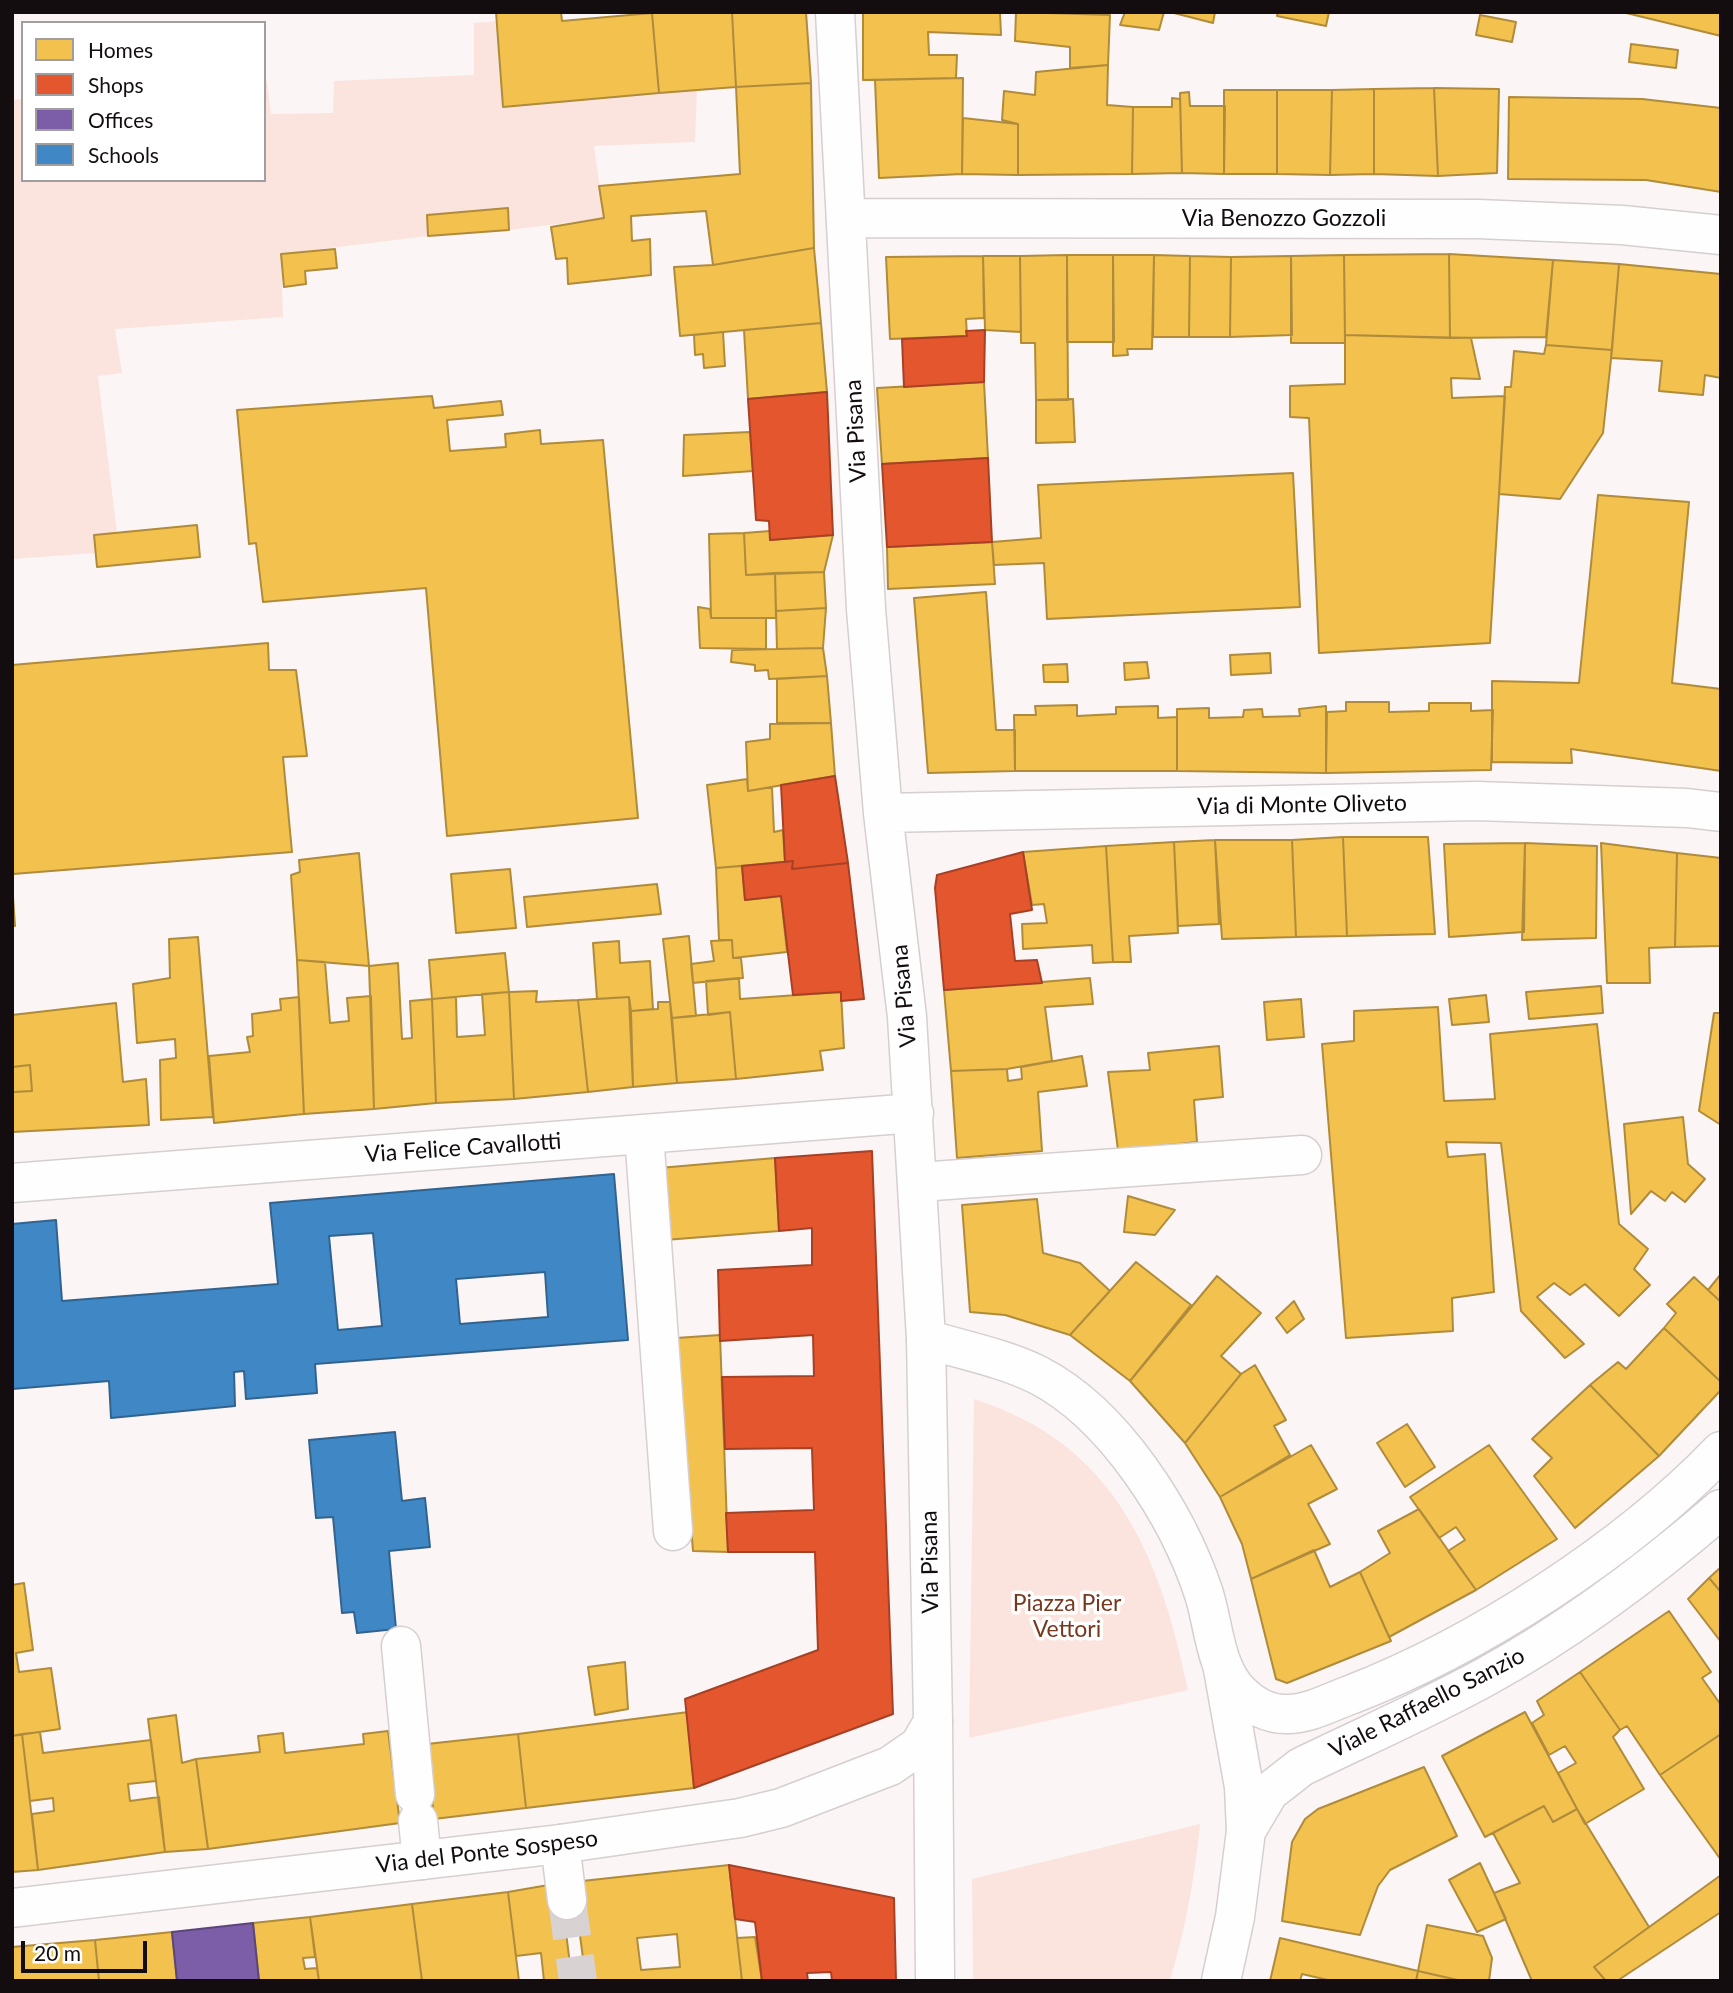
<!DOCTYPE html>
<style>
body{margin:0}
#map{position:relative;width:1733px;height:1993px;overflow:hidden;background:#fcf5f6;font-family:Lato,sans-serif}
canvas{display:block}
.frame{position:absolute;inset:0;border:14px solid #140d0f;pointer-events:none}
.legend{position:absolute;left:21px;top:21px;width:245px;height:161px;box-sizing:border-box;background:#fff;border:2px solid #a19e9f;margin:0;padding:9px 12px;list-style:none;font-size:21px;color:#140d0f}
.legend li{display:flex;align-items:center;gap:14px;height:35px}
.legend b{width:35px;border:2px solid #a19e9f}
.scale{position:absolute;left:21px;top:1941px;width:126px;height:32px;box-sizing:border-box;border:4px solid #140d0f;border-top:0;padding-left:9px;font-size:21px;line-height:24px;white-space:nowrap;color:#140d0f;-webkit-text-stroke:5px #fff;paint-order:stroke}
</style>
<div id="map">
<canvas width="1733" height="1993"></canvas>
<div class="frame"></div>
<ul class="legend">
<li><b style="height:19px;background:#f2c14e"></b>Homes</li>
<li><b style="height:19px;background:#e4572e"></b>Shops</li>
<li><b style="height:19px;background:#7b5ea7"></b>Offices</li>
<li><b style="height:19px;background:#3f88c5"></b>Schools</li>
</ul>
<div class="scale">20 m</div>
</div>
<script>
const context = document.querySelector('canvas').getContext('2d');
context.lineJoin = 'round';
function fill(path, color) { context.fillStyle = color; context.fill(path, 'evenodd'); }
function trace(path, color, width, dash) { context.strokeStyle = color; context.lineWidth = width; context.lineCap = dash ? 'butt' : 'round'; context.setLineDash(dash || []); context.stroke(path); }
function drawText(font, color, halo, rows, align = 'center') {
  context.font = font + ' Lato,sans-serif'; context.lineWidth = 7; context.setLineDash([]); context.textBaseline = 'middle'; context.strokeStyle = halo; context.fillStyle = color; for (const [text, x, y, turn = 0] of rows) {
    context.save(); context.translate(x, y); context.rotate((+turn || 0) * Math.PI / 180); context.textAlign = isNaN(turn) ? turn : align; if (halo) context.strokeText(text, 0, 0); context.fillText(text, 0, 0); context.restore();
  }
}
const green = new Path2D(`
 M 497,21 L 504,107 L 697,90 L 695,142 L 594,146 L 604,218 L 509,230 L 507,209 L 427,215 L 428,236 L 281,254 L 283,317 L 115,329 L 122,373 L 98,376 L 117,533 L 94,535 L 96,553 L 12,559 L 12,100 L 23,99 L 23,180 L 264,180 L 264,81 L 267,81 L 271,114 L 333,113 L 334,81 L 474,75 L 474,23 Z
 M 974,1399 C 1116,1444 1160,1556 1188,1690 L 969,1738 Z
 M 1200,1824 C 1195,1878 1185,1929 1170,1981 L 973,1981 L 972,1879 Z`);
const homes = new Path2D(`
 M 496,12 L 561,12 L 562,21 L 652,13 L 659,93 L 503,107 Z
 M 732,12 L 736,87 L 659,93 L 652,13 Z
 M 732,12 L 806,12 L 811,83 L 736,87 Z
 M 863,12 L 1000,12 L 1001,35 L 928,32 L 929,55 L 957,55 L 956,78 L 863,80 Z
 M 1016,12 L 1110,15 L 1108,65 L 1070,68 L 1070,47 L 1015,41 Z
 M 1125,12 L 1164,12 L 1159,30 L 1120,25 Z
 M 1170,12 L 1215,12 L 1213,23 Z
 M 1278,12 L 1329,12 L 1326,26 L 1277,16 Z
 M 1622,12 L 1721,12 L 1721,36 Z
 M 1480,15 L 1516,22 L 1512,42 L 1476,35 Z
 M 1631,44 L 1678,50 L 1676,68 L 1629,62 Z
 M 1108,65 L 1107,105 L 1133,107 L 1132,174 L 1018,175 L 1018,124 L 1002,120 L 1004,91 L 1035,95 L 1036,72 Z
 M 963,78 L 962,174 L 879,178 L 875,80 Z
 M 811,83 L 814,248 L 713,265 L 706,211 L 631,216 L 632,241 L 650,239 L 651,275 L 568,284 L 567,258 L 556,259 L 551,227 L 604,218 L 599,186 L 740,174 L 736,87 Z
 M 1434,88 L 1499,89 L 1497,173 L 1438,176 Z
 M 1434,88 L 1438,176 L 1374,174 L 1374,89 Z
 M 1374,89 L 1374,174 L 1330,175 L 1332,90 Z
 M 1224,90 L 1277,90 L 1277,174 L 1224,174 Z
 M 1277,90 L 1332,90 L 1330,175 L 1277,174 Z
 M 1189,92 L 1190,106 L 1225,106 L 1224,174 L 1182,173 L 1180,93 Z
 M 1509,97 L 1642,99 L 1721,108 L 1721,192 L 1646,180 L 1508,179 Z
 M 1172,98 L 1180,99 L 1182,173 L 1132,174 L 1133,107 L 1172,107 Z
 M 963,118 L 1018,124 L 1018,175 L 962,174 Z
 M 508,208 L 509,230 L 428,236 L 427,215 Z
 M 814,248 L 821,323 L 680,336 L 674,267 L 713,265 Z
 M 335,249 L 337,268 L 305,271 L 306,284 L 284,287 L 281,254 Z
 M 1449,254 L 1553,260 L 1546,337 L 1450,338 Z
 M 1449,254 L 1450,338 L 1345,335 L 1344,255 Z
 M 1067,255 L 1113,255 L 1114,342 L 1067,342 Z
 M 1067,255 L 1068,400 L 1036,400 L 1035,343 L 1021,343 L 1020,256 Z
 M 1113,255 L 1154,255 L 1152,349 L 1127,349 L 1128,355 L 1113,356 Z
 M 1154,255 L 1190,256 L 1189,337 L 1153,337 Z
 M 1344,255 L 1345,343 L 1291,343 L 1291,256 Z
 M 983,256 L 984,318 L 966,319 L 967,336 L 890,339 L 886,257 Z
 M 983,256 L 1020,256 L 1021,332 L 985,330 Z
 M 1190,256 L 1231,257 L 1230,337 L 1189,337 Z
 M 1291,256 L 1292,335 L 1230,337 L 1231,257 Z
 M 1553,260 L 1619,264 L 1612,350 L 1546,345 Z
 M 1619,264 L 1721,274 L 1721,378 L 1705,375 L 1703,395 L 1659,391 L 1662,361 L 1611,358 Z
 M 821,323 L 827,392 L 748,399 L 744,330 Z
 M 723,332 L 725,366 L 704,368 L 703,354 L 695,355 L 694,335 Z
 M 1345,335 L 1471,338 L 1480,379 L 1451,378 L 1452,398 L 1505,396 L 1490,643 L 1319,653 L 1309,418 L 1290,417 L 1290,386 L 1345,384 Z
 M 1546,345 L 1612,350 L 1603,433 L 1560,499 L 1499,494 L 1505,387 L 1511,387 L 1514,351 L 1544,354 Z
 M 984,382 L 988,458 L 882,464 L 877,388 Z
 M 432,396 L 434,408 L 501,401 L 503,415 L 447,420 L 450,451 L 506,447 L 505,434 L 540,430 L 541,444 L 603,440 L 638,818 L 447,836 L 426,588 L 263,602 L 256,543 L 249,544 L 237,410 Z
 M 1073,399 L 1075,442 L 1036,443 L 1036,400 Z
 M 750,432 L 753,471 L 683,476 L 684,435 Z
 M 1293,473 L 1300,607 L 1047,619 L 1044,563 L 994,565 L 992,542 L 1041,538 L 1038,485 Z
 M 1598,495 L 1689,502 L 1672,683 L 1721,689 L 1721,771 L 1571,749 L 1572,763 L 1492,762 L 1492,681 L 1579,683 Z
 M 197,525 L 200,557 L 97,567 L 94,535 Z
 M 770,531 L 770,540 L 833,535 L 824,572 L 746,575 L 744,533 Z
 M 744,533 L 746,575 L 775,573 L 776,618 L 711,618 L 709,534 Z
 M 992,542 L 995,584 L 888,589 L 887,547 Z
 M 824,572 L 826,608 L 776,611 L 775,573 Z
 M 986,592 L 996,730 L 1015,730 L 1015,771 L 928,773 L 914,598 Z
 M 698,607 L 710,609 L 711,618 L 766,618 L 766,649 L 700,648 Z
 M 826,608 L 823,648 L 777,649 L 776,611 Z
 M 268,643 L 269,670 L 296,670 L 307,756 L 283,757 L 292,852 L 13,874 L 12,882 L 12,665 Z
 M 823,648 L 827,676 L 769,679 L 768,670 L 755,671 L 755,665 L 731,662 L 732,650 Z
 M 1270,653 L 1271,673 L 1231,675 L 1230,655 Z
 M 1147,662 L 1149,678 L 1125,680 L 1124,663 Z
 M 1067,664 L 1068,682 L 1044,682 L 1043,665 Z
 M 827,676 L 831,723 L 777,723 L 777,679 Z
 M 1346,702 L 1389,702 L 1389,712 L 1429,711 L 1429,703 L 1471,703 L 1471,711 L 1493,710 L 1491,770 L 1326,773 L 1327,712 L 1346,711 Z
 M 1077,705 L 1077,716 L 1116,714 L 1116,707 L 1158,706 L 1158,718 L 1177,717 L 1177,771 L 1015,771 L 1014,715 L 1036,715 L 1035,706 Z
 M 1326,706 L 1326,773 L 1177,771 L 1177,709 L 1209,708 L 1209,718 L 1243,717 L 1244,710 L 1262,709 L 1263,717 L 1300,716 L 1299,709 Z
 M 831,723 L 835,776 L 748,791 L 746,742 L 770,739 L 770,724 Z
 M 747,779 L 748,791 L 772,787 L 774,832 L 783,830 L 785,862 L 716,868 L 707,785 Z
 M 1343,837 L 1347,936 L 1296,937 L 1292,840 Z
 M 1343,837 L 1428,837 L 1435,934 L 1347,936 Z
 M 1215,840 L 1292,840 L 1296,937 L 1222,939 Z
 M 1215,840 L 1219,924 L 1178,926 L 1174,842 Z
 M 1174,842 L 1178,933 L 1129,936 L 1131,962 L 1113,962 L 1106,846 Z
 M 1525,843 L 1597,846 L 1596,938 L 1522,940 Z
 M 1525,843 L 1524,932 L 1449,937 L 1444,844 Z
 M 1601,843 L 1677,853 L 1675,947 L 1649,948 L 1650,983 L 1607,983 Z
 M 1106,846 L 1113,962 L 1093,963 L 1092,945 L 1023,949 L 1022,924 L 1047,923 L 1044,904 L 1032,905 L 1023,852 Z
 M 359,853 L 369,966 L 297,960 L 291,875 L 300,872 L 299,860 Z
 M 1677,853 L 1721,858 L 1721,946 L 1675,947 Z
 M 742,866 L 745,900 L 781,896 L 787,952 L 733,958 L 732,940 L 719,940 L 716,868 Z
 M 510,869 L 516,928 L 456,933 L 451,874 Z
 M 12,882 L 15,926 L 12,926 Z
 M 657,884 L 661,914 L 527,927 L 524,897 Z
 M 689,936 L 696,1016 L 672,1018 L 663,939 Z
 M 198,937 L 213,1117 L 161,1120 L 160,1060 L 176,1058 L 175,1039 L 137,1043 L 133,984 L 170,978 L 169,939 Z
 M 732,940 L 733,958 L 741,958 L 743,978 L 693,983 L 691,964 L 714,961 L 711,941 Z
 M 619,941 L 620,963 L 650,961 L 653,1009 L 631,1011 L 629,997 L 597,999 L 593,943 Z
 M 505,953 L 509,992 L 432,999 L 429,960 Z
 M 297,960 L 325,962 L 330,1023 L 349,1021 L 347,998 L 371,996 L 374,1109 L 304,1114 Z
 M 398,963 L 402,1039 L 412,1038 L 410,1001 L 432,999 L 436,1103 L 374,1109 L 369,966 Z
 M 739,978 L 740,999 L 841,992 L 844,1048 L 820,1051 L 823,1070 L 736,1079 L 730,1012 L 708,1015 L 706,981 Z
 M 1090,978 L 1093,1004 L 1045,1007 L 1052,1061 L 1007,1069 L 951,1071 L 944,990 Z
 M 1601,986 L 1603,1013 L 1529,1019 L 1526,992 Z
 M 537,991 L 536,1002 L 578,1000 L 588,1092 L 514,1099 L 509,992 Z
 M 509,992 L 514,1099 L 436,1103 L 432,999 L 456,997 L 457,1037 L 485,1035 L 482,994 Z
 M 1486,995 L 1489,1022 L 1452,1025 L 1449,999 Z
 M 299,997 L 304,1114 L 214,1123 L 209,1056 L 250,1052 L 247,1037 L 253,1036 L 252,1014 L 281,1010 L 280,999 Z
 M 629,997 L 633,1087 L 588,1092 L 578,1000 Z
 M 1301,999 L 1304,1037 L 1267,1040 L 1264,1002 Z
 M 658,1002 L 670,1002 L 677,1083 L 633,1087 L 631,1011 L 658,1009 Z
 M 116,1003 L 123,1082 L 146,1079 L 149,1125 L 12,1132 L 13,1092 L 32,1091 L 30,1065 L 12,1067 L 12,1015 Z
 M 1438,1007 L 1444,1101 L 1495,1099 L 1490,1034 L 1597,1024 L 1619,1224 L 1648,1249 L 1634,1269 L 1650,1285 L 1619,1316 L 1585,1284 L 1570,1295 L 1554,1283 L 1537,1297 L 1584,1344 L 1565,1358 L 1521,1311 L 1501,1143 L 1446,1142 L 1448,1157 L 1485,1154 L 1494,1292 L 1452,1298 L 1453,1331 L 1346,1338 L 1322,1044 L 1354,1041 L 1354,1011 Z
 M 730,1012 L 736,1079 L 677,1083 L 672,1018 Z
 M 1714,1013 L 1721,1013 L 1721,1125 L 1699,1111 Z
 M 1219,1046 L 1223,1097 L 1194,1100 L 1197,1142 L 1118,1150 L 1108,1072 L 1150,1070 L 1148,1053 Z
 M 1082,1056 L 1087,1086 L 1038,1092 L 1042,1151 L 957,1158 L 951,1071 L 1007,1069 L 1008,1081 L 1022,1079 L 1021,1067 Z
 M 30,1065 L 32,1091 L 13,1092 L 12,1067 Z
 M 1683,1117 L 1688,1164 L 1705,1179 L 1685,1202 L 1672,1192 L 1665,1201 L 1651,1191 L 1631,1214 L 1624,1124 Z
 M 775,1158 L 779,1231 L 665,1240 L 659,1168 Z
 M 1128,1196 L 1175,1210 L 1155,1235 L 1124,1232 Z
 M 1037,1199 L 1043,1253 L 1080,1263 L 1110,1291 L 1070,1335 L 1005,1315 L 970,1312 L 962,1205 Z
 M 1136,1262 L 1191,1305 L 1130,1381 L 1070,1335 Z
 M 1721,1274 L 1721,1302 L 1708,1290 Z
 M 1217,1276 L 1261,1313 L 1221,1356 L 1241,1374 L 1185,1443 L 1130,1381 Z
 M 1694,1277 L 1721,1302 L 1721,1382 L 1664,1328 L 1676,1313 L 1667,1304 Z
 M 1294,1301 L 1304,1319 L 1287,1333 L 1276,1318 Z
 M 1664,1328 L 1721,1382 L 1721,1390 L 1659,1456 L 1590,1385 L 1618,1362 L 1626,1369 Z
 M 720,1335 L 728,1552 L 693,1551 L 676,1338 Z
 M 1255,1365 L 1286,1420 L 1274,1426 L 1290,1455 L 1220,1497 L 1185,1443 L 1241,1374 Z
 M 1590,1385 L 1659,1456 L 1575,1528 L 1534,1476 L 1552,1458 L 1532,1439 Z
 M 1407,1424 L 1435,1467 L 1405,1487 L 1377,1443 Z
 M 1311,1445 L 1337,1489 L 1308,1504 L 1330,1544 L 1251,1579 L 1242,1544 L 1220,1497 Z
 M 1489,1445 L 1557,1539 L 1476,1590 L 1448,1551 L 1465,1540 L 1456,1527 L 1439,1538 L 1410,1497 Z
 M 1419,1509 L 1476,1590 L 1389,1637 L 1360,1572 L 1390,1553 L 1378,1531 Z
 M 1314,1550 L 1330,1587 L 1360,1572 L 1391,1641 L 1287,1683 L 1276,1679 L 1251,1579 Z
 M 1721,1567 L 1721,1592 L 1709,1578 Z
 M 1709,1578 L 1721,1592 L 1721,1642 L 1688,1599 Z
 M 24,1583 L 33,1650 L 16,1653 L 19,1672 L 51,1668 L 60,1729 L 12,1736 L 12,1585 Z
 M 1669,1611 L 1711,1672 L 1702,1678 L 1721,1705 L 1721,1734 L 1660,1775 L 1627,1726 L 1620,1730 L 1580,1672 Z
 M 625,1662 L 628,1709 L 595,1715 L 588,1667 Z
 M 1580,1672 L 1620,1730 L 1613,1737 L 1644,1789 L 1585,1824 L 1558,1773 L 1576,1763 L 1565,1746 L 1549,1755 L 1532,1723 L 1544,1715 L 1537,1701 Z
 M 688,1712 L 694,1788 L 526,1808 L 518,1734 Z
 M 1525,1712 L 1577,1809 L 1553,1822 L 1544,1806 L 1485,1837 L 1442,1756 Z
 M 176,1715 L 182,1763 L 196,1759 L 208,1849 L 165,1852 L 148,1719 Z
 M 388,1731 L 400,1823 L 208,1849 L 196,1759 L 260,1752 L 258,1736 L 283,1733 L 285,1753 L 364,1744 L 363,1734 Z
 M 40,1732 L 43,1753 L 151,1740 L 156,1781 L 128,1784 L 130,1801 L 159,1797 L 165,1852 L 38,1870 L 32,1814 L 54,1811 L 53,1798 L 30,1801 L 22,1734 Z
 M 22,1734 L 38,1870 L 12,1872 L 12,1736 Z
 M 518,1734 L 526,1808 L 434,1819 L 427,1744 Z
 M 1721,1734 L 1721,1860 L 1660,1775 Z
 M 1424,1767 L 1457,1836 L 1390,1870 L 1378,1886 L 1360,1935 L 1282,1921 L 1292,1842 L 1305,1819 L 1318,1809 Z
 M 1544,1806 L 1553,1822 L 1577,1809 L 1649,1927 L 1594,1967 L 1606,1981 L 1532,1981 L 1494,1893 L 1520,1883 L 1493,1833 Z
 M 1480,1863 L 1506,1919 L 1477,1932 L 1449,1880 Z
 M 729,1865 L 742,1981 L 586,1981 L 573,1882 ZM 677,1934 L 680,1967 L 641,1970 L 637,1938 Z
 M 1721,1875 L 1721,1912 L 1617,1981 L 1606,1981 L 1594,1967 Z
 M 560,1883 L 572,1981 L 544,1981 L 541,1953 L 516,1956 L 508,1892 Z
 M 508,1892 L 519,1981 L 422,1981 L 412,1904 Z
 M 412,1904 L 422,1981 L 319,1981 L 310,1917 Z
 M 310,1917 L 315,1957 L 303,1958 L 305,1969 L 317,1968 L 319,1981 L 259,1981 L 253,1923 Z
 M 1427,1925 L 1483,1936 L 1492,1958 L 1489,1981 L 1462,1981 L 1418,1971 Z
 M 172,1932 L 177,1981 L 99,1981 L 95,1940 Z
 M 755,1937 L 762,1981 L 742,1981 L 737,1938 Z
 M 1280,1938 L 1418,1971 L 1416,1981 L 1332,1981 L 1302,1974 L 1300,1981 L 1270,1981 Z
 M 95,1940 L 99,1981 L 12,1981 L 12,1947 Z
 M 1418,1971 L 1462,1981 L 1416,1981 Z`);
const shops = new Path2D(`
 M 985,330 L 984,382 L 904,387 L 902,339 L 967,336 L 966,331 Z
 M 827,392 L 833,535 L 770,540 L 769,521 L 756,520 L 748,399 Z
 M 988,458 L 992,542 L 887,547 L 882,464 Z
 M 835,776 L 848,863 L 792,869 L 793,861 L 785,862 L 781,785 Z
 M 1023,852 L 1032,910 L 1010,914 L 1015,961 L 1037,960 L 1042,983 L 944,990 L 935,888 L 937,875 Z
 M 793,861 L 792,869 L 848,863 L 864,999 L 841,1001 L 841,992 L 793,995 L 781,896 L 745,900 L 742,866 Z
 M 872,1151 L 893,1714 L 694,1788 L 685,1699 L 818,1650 L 815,1552 L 728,1552 L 726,1513 L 814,1510 L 812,1448 L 725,1449 L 722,1377 L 814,1376 L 813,1335 L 720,1341 L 718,1270 L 812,1265 L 812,1228 L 779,1231 L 775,1158 Z
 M 729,1865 L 894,1898 L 896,1981 L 832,1981 L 831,1972 L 807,1973 L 808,1981 L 762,1981 L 755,1922 L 735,1919 Z`);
const offices = new Path2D(`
 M 253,1923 L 259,1981 L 177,1981 L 172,1932 Z`);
const schools = new Path2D(`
 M 614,1174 L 628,1340 L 315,1364 L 317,1393 L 246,1399 L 244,1371 L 234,1372 L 235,1406 L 111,1418 L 109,1381 L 12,1389 L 12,1224 L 56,1220 L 62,1301 L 278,1284 L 270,1203 ZM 373,1233 L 382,1326 L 338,1330 L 329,1236 ZM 545,1272 L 548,1317 L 460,1324 L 456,1279 Z
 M 395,1432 L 402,1501 L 425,1498 L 430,1547 L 389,1551 L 396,1629 L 357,1633 L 354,1612 L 342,1613 L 333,1517 L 316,1518 L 309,1440 Z`);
const minorTunnel = new Path2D(`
 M 567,1900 L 578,1981`);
const minor = new Path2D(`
 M 835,12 L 866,609 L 883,813 L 907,1017 L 926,1339
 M 846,218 L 1478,219 L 1622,225 L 1721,235
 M 883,813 L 1477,801 L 1687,808 L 1721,812
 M 644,1134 L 673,1531
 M 919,1182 L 1302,1155
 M 12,1183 L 914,1113
 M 401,1646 L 415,1794
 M 1223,1669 L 1244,1787 L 1246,1831
 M 933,1722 L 935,1981
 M 418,1821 L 422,1860
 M 560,1844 L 567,1900`);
const major = new Path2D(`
 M 12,1908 L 560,1844 L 740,1818 L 781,1808 L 890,1766 L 919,1746 L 933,1722 L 926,1339 C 962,1350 1004,1358 1038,1375 C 1114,1414 1178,1515 1204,1594 C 1214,1626 1215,1669 1240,1693 C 1253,1706 1270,1715 1288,1714 C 1309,1714 1330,1702 1350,1695 C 1477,1646 1626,1550 1721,1451
 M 1221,1981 L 1235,1917 L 1246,1831 L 1269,1792 L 1301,1767 C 1363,1737 1427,1709 1487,1676 C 1571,1630 1649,1571 1721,1509`);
const streetNames = [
 ["Via Benozzo Gozzoli",1284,219],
 ["Via Pisana",856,431,-93],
 ["Via di Monte Oliveto",1302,805,-1],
 ["Via Pisana",904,996,-95],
 ["Via Felice Cavallotti",463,1148,-4],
 ["Via Pisana",930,1562,-91],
 ["Viale Raffaello Sanzio",1427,1703,-27],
 ["Via del Ponte Sospeso",487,1852,-7]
];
const parkNames = [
 ["Piazza Pier",1067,1604],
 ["Vettori",1067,1630]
];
fill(green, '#fbe4dd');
fill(homes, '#f2c14e');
trace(homes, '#af8b3b', 2);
fill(shops, '#e4572e');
trace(shops, '#a64125', 2);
fill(offices, '#7b5ea7');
trace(offices, '#5c4679', 2);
fill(schools, '#3f88c5');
trace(schools, '#32638e', 2);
trace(minorTunnel, '#d9d2d3', 38, [38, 19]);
trace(minor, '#d6cfd0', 41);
trace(major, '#d6cfd0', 41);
trace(minor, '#fffefe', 38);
trace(major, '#fffefe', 38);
drawText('23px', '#140d0f', '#fff', streetNames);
drawText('23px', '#78381e', '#fff', parkNames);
</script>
